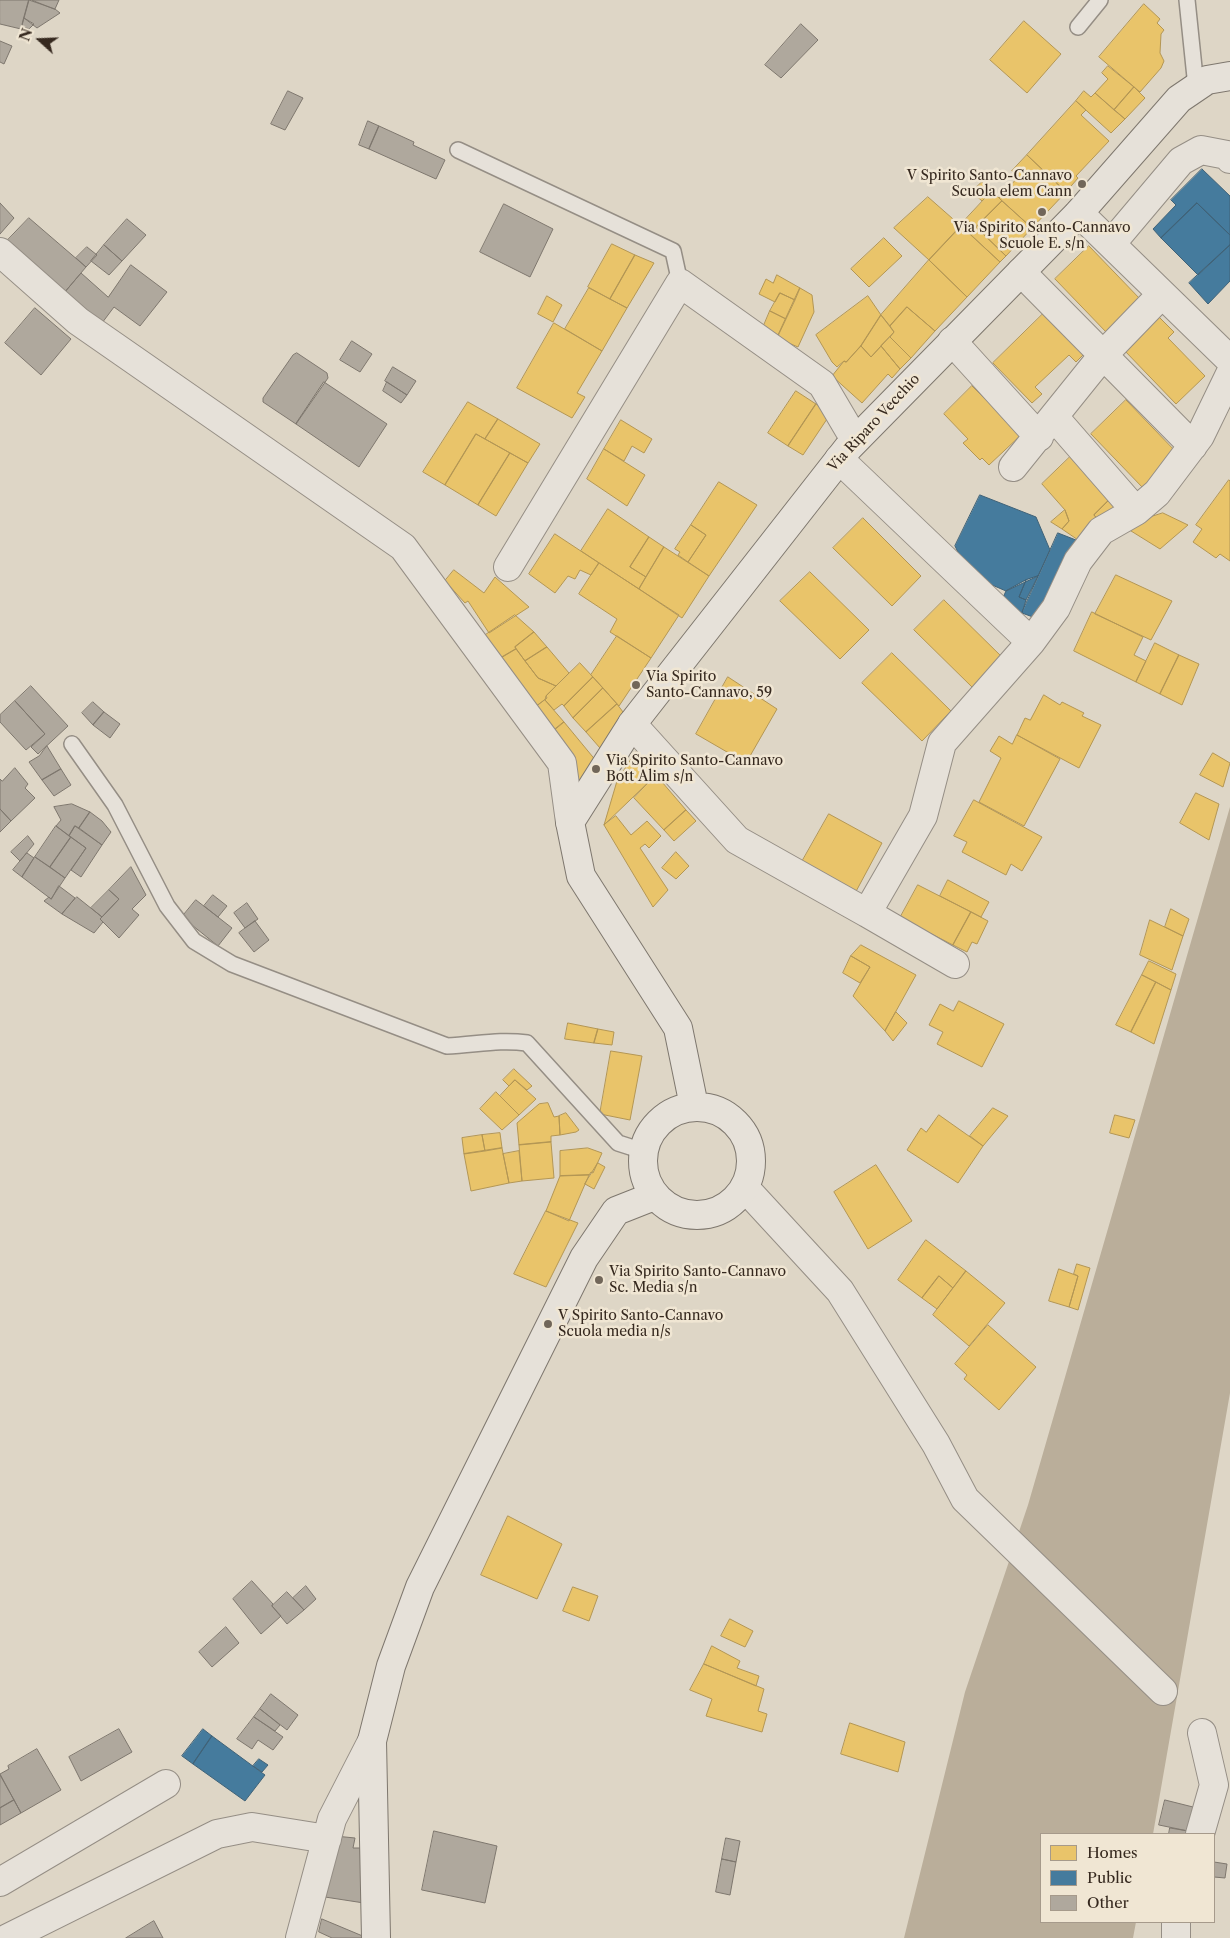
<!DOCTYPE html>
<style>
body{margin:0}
#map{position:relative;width:1230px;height:1938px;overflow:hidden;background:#ded6c6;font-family:"Libre Caslon Text",serif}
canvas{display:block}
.legend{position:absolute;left:1040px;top:1833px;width:175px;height:90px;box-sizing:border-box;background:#f0e6d3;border:1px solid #a69a8b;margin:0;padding:6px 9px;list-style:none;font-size:15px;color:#36291f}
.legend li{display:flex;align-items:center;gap:10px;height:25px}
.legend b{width:25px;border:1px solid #a69a8b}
.north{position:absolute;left:15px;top:15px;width:50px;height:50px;-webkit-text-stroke:4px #f0e6d3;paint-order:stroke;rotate:290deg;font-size:14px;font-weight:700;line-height:20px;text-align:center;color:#36291f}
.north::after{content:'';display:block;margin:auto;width:18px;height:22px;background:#36291f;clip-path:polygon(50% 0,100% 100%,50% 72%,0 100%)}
</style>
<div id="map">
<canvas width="1230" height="1938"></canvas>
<ul class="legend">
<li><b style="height:14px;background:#e9c46a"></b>Homes</li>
<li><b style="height:14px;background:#457b9d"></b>Public</li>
<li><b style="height:14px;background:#afa89d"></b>Other</li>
</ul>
<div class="north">N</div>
</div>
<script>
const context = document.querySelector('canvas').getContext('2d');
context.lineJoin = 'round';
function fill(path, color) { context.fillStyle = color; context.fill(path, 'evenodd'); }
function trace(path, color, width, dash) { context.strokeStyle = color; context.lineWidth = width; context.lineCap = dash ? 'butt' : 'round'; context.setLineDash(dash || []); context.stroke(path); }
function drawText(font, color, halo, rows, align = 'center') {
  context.font = font + ' "Libre Caslon Text",serif'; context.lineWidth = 5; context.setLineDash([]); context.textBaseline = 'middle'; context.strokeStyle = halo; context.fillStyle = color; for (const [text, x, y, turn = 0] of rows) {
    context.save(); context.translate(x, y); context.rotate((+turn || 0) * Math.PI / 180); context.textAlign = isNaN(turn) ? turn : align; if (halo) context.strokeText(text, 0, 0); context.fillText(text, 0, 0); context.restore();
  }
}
const water = new Path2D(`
 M 1230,807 L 1230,1393 L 1153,1834 L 1041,1834 L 1041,1922 L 1136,1922 L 1133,1938 L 904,1938 L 965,1692 L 1028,1505 Z`);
const homes = new Path2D(`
 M 1144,4 L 1160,19 L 1157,23 L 1164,30 L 1161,34 L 1160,53 L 1164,61 L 1161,68 L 1140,92 L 1099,57 Z
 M 1024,21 L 1061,54 L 1027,93 L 990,60 Z
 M 1108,66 L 1134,87 L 1114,110 L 1095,93 L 1108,79 L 1102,73 Z
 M 1134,87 L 1145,98 L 1125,119 L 1114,110 Z
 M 1084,91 L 1091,97 L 1095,93 L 1125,119 L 1111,133 L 1076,101 Z
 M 1076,101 L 1086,110 L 1081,115 L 1109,141 L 1076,176 L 1078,178 L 1066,192 L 1027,155 Z
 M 1027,155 L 1066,192 L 1032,228 L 999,198 L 1019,176 L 1012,171 Z
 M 982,182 L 992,191 L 982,201 L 972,192 Z
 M 992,191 L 1002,201 L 976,227 L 966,219 Z
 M 928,197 L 961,226 L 929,260 L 894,228 Z
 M 1002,201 L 1032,228 L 1006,256 L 976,227 Z
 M 961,226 L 1000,262 L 967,297 L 929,260 Z
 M 976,227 L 1006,256 L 1000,262 L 970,234 Z
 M 884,238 L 902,256 L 869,287 L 851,269 Z
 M 612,244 L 635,255 L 610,299 L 588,287 Z
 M 1089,246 L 1141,300 L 1107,333 L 1055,279 Z
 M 635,255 L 654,263 L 627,308 L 610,299 Z
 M 929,260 L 967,297 L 935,331 L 907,307 L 890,326 L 881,315 Z
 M 777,275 L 800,288 L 795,300 L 780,293 L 775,302 L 759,294 L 766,279 L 773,283 Z
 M 589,288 L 627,308 L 602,351 L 565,329 Z
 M 800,288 L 812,295 L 814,312 L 798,347 L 777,338 Z
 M 780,293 L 795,300 L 786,319 L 770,311 Z
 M 547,296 L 562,305 L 553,322 L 538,314 Z
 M 868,296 L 881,315 L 861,346 L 846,362 L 844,361 L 837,367 L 832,362 L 816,335 Z
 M 907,307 L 935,331 L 911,358 L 890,337 L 894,332 L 890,326 Z
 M 770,311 L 786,319 L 777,338 L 762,330 Z
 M 1046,311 L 1086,352 L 1076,362 L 1069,355 L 1035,387 L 1042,394 L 1032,403 L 993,363 Z
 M 881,315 L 894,332 L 871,357 L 861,346 Z
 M 1159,317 L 1174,332 L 1168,338 L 1205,376 L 1176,404 L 1124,350 Z
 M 554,323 L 602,351 L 577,393 L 585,397 L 572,418 L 517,388 Z
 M 890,337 L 911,358 L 900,369 L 881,346 Z
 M 861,346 L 871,357 L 881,346 L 900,369 L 892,378 L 888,374 L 862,403 L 832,376 L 844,361 L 846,362 Z
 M 972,386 L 1021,435 L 989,465 L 982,458 L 980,460 L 963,443 L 968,439 L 944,414 Z
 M 796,391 L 816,404 L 788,446 L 768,433 Z
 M 1126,400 L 1178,454 L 1143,488 L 1091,434 Z
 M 468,402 L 498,419 L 485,439 L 476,434 L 445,485 L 423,472 Z
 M 816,404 L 831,413 L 803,455 L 788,446 Z
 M 498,419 L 540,444 L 528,463 L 485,439 Z
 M 621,420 L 652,439 L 644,453 L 632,446 L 624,461 L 604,449 Z
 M 476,434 L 510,453 L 478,505 L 445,485 Z
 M 604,449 L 645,475 L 627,506 L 587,479 Z
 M 510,453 L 528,463 L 496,516 L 478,505 Z
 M 1070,457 L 1110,499 L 1094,515 L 1100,522 L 1081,542 L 1062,529 L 1069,521 L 1065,510 L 1042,484 Z
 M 1229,480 L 1230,481 L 1230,561 L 1220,554 L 1216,558 L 1193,542 L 1202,529 L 1196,525 Z
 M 719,482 L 757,505 L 709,576 L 688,562 L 706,535 L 691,525 Z
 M 1110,499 L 1125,507 L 1100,522 L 1094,515 Z
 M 608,509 L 649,537 L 630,567 L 646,577 L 639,589 L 581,551 Z
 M 1065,510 L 1069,521 L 1062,529 L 1051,522 Z
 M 1163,513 L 1188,525 L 1160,549 L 1123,526 Z
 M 863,518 L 921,576 L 892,606 L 833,548 Z
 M 691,525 L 706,535 L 688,562 L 678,555 L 680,552 L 675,549 Z
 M 555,534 L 599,563 L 591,575 L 580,570 L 575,579 L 568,576 L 555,593 L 529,574 Z
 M 649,537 L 664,547 L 646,577 L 630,567 Z
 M 664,547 L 709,576 L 682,618 L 639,589 Z
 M 599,563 L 679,615 L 651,658 L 610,632 L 617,619 L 579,594 Z
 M 454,570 L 484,593 L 495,577 L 529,607 L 489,633 L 468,601 L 465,603 L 445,581 Z
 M 810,572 L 869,630 L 840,659 L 780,601 Z
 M 1116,575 L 1172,601 L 1151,640 L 1095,614 Z
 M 944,600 L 1003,658 L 973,688 L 914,630 Z
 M 1092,612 L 1143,637 L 1134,655 L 1146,661 L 1136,682 L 1074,651 Z
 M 515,615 L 534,632 L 515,647 L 516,649 L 499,659 L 484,636 Z
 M 534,632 L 547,647 L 525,661 L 515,647 Z
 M 617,636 L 651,658 L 619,706 L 591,675 Z
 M 1155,643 L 1179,655 L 1160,694 L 1136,682 Z
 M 547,647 L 569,673 L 556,686 L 538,678 L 525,661 Z
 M 516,649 L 538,678 L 556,686 L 546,696 L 547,698 L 530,711 L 499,659 Z
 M 892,653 L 951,711 L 922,741 L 862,683 Z
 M 1179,655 L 1199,664 L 1182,705 L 1160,694 Z
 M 580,663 L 593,677 L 564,706 L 562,704 L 554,710 L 545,700 L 546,696 Z
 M 593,677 L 603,688 L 573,718 L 564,706 Z
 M 728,677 L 777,709 L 746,763 L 696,734 Z
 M 603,688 L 617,704 L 586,732 L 573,718 Z
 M 1044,695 L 1060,705 L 1062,702 L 1084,713 L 1082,716 L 1101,725 L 1079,768 L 1017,735 L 1025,718 L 1030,720 Z
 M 545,700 L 564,722 L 546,737 L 530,711 Z
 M 617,704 L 626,716 L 620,728 L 600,748 L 586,732 Z
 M 564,722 L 597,762 L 579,784 L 548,735 Z
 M 1017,735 L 1060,759 L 1024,826 L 979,802 L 1001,758 L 990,751 L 999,736 L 1012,744 Z
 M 636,752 L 656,775 L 604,825 L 617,781 Z
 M 1213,753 L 1230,763 L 1223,787 L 1200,775 Z
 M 656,775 L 686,810 L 664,830 L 634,798 Z
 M 1196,793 L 1219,804 L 1209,840 L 1180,823 Z
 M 974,800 L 1042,837 L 1022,871 L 1011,864 L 1006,875 L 962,852 L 967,842 L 954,836 Z
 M 686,810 L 696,821 L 674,841 L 664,830 Z
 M 829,814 L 882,843 L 853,897 L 799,867 Z
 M 616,816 L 631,835 L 647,821 L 661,836 L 649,848 L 645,844 L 640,848 L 668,890 L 653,907 L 604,825 Z
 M 676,852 L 689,866 L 676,879 L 662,868 Z
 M 948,880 L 989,902 L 981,917 L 940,896 Z
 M 918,885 L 971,912 L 953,945 L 900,918 Z
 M 1171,909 L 1189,919 L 1183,936 L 1165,927 Z
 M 971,912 L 988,921 L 977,944 L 972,942 L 967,952 L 953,945 Z
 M 1150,920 L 1183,936 L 1172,970 L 1140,955 Z
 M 861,945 L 916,975 L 885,1031 L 853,996 L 870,967 L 851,956 Z
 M 851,956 L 870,967 L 860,983 L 843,973 Z
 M 1149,961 L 1176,974 L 1171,990 L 1142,975 Z
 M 1142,975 L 1156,982 L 1131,1032 L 1116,1025 Z
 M 1156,982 L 1171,990 L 1154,1044 L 1131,1032 Z
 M 959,1001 L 1004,1024 L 982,1067 L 937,1044 L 943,1032 L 929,1025 L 940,1004 L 953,1011 Z
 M 896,1012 L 907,1023 L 893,1041 L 885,1031 Z
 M 568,1023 L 598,1029 L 594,1043 L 565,1039 Z
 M 598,1029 L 614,1032 L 612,1045 L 594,1043 Z
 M 611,1051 L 642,1056 L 630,1120 L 600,1114 Z
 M 514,1069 L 532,1086 L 527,1090 L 515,1080 L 509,1086 L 503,1080 Z
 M 515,1080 L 536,1099 L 519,1115 L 500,1096 Z
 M 496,1092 L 519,1115 L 502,1130 L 480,1109 Z
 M 548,1103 L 554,1117 L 559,1116 L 560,1135 L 551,1136 L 551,1142 L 519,1145 L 517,1123 L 539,1104 Z
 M 993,1108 L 1008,1116 L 983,1146 L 970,1136 Z
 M 566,1113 L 579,1130 L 576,1132 L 560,1135 L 559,1116 Z
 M 939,1115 L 983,1146 L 958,1183 L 907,1150 L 921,1128 L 926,1132 Z
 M 1115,1115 L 1135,1120 L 1129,1138 L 1110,1133 Z
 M 500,1133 L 502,1148 L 485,1151 L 482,1135 Z
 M 482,1135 L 485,1151 L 464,1154 L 462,1138 Z
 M 551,1142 L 554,1178 L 522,1181 L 519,1145 Z
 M 502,1148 L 509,1183 L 471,1191 L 464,1154 Z
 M 588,1148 L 602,1153 L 593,1173 L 591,1172 L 589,1175 L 560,1176 L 560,1151 Z
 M 519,1151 L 522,1181 L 509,1183 L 503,1154 Z
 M 598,1163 L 605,1167 L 594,1189 L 585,1184 Z
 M 876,1165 L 912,1221 L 868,1249 L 834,1192 Z
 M 589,1175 L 569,1221 L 546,1211 L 560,1176 Z
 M 546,1211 L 578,1223 L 546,1287 L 514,1274 Z
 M 926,1240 L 966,1271 L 953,1288 L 939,1276 L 922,1298 L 898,1280 Z
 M 1077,1264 L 1090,1268 L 1078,1310 L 1069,1307 L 1078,1276 L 1074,1274 Z
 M 1059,1269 L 1078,1276 L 1069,1307 L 1049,1301 Z
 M 966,1271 L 1005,1303 L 969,1346 L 933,1315 Z
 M 939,1276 L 953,1288 L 937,1309 L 922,1298 Z
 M 988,1325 L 1036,1367 L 999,1410 L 964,1379 L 967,1375 L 955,1364 Z
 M 508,1516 L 562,1544 L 537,1599 L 481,1575 Z
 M 573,1587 L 598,1596 L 589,1621 L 563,1611 Z
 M 730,1619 L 753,1631 L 745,1647 L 721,1636 Z
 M 712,1646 L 740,1661 L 737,1668 L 759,1676 L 756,1686 L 704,1664 Z
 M 704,1664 L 764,1689 L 758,1711 L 767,1714 L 762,1732 L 706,1716 L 712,1699 L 690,1690 Z
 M 850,1723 L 905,1742 L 898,1772 L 841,1754 Z`);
const public = new Path2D(`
 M 1202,169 L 1230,196 L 1230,235 L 1197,203 L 1161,238 L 1153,229 L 1176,205 L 1171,200 Z
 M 1197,203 L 1230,235 L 1230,245 L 1198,275 L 1161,238 Z
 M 1230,245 L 1230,281 L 1208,304 L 1189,283 Z
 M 980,495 L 1036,517 L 1050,550 L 1038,576 L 1006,591 L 969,575 L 955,546 Z
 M 1058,533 L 1081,542 L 1041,620 L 1022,613 Z
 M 1038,576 L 1026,600 L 1019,597 L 1026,580 Z
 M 1026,580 L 1019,597 L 1026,600 L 1022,613 L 1000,604 L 1006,591 Z
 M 203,1729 L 212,1736 L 193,1764 L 182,1756 Z
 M 212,1736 L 265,1775 L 245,1801 L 193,1764 Z
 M 259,1759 L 268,1765 L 262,1772 L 253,1766 Z`);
const building = new Path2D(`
 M 0,0 L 29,0 L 21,29 L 0,24 Z
 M 29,0 L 55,9 L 60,13 L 37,28 L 24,18 Z
 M 32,0 L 59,0 L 55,9 Z
 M 24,18 L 34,24 L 29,29 L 22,26 Z
 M 801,24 L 818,40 L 781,78 L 765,65 Z
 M 0,41 L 12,46 L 4,64 L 0,62 Z
 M 288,91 L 303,98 L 285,130 L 271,124 Z
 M 368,121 L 379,126 L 369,149 L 359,145 Z
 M 379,126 L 414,142 L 413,145 L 445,160 L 436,179 L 369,149 Z
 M 0,203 L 14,218 L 0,234 Z
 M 504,204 L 553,229 L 530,277 L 480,252 Z
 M 29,218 L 86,267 L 64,293 L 4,244 Z
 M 127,219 L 146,235 L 122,261 L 104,245 Z
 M 104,245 L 122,261 L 109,275 L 91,261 Z
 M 87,247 L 97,255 L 86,267 L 76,258 Z
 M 131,265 L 167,292 L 140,326 L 114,307 L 102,323 L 64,293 L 81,273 L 108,297 Z
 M 35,308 L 71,339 L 41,375 L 5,343 Z
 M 352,341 L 372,354 L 360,372 L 340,360 Z
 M 297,353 L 327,373 L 328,378 L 296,424 L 263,402 L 263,398 L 293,355 Z
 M 393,367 L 416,381 L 407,395 L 385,381 Z
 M 324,382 L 387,424 L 359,467 L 296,424 Z
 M 387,382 L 407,395 L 401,403 L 383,391 Z
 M 31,686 L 68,726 L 38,754 L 31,747 L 45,734 L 15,701 Z
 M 15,701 L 45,734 L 26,750 L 0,722 L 0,715 Z
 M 93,702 L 104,712 L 93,725 L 82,713 Z
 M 104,712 L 120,724 L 110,738 L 93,725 Z
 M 47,746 L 61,769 L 42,780 L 29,762 L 39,756 Z
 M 15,768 L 28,784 L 25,788 L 35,798 L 11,821 L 0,809 L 0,779 L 2,781 Z
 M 61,769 L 71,785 L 54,796 L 42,780 Z
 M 72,804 L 90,812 L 79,828 L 75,826 L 69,836 L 56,826 L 61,820 L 54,807 Z
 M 0,809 L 11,821 L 0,832 Z
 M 90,812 L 102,821 L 111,832 L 102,845 L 79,828 Z
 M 56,826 L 71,837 L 50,867 L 35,857 Z
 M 75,826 L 102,845 L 81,877 L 71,870 L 86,848 L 69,836 Z
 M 28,836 L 34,844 L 20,861 L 11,852 Z
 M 71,837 L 86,848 L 65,878 L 50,867 Z
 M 27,853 L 34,858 L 22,877 L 13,870 Z
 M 35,857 L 65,878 L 51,899 L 22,877 Z
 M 131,867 L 146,895 L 132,909 L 139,915 L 119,938 L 100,919 L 119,899 L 109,890 Z
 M 59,886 L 75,898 L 62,914 L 44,901 L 49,897 L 51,899 Z
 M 109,890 L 119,899 L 102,917 L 91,908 Z
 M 213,895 L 227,906 L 218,917 L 204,906 Z
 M 77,897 L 102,917 L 100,919 L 103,922 L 94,933 L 62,914 Z
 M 196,900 L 232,928 L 218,946 L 182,917 Z
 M 247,903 L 258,919 L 245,928 L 234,913 Z
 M 255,921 L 269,940 L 254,952 L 239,933 Z
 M 252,1581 L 273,1604 L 272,1606 L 281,1616 L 261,1634 L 233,1599 Z
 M 306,1586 L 316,1599 L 304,1610 L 293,1598 Z
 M 287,1592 L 304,1610 L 287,1624 L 272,1606 Z
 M 226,1627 L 239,1643 L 212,1667 L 199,1652 Z
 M 271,1694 L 298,1715 L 287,1730 L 260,1709 Z
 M 260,1709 L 280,1725 L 275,1731 L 254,1717 Z
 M 254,1717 L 283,1737 L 273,1750 L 258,1740 L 252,1749 L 237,1739 Z
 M 119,1729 L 132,1752 L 81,1781 L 69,1757 Z
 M 37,1749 L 61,1790 L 21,1813 L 0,1774 L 9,1769 L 8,1766 Z
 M 0,1775 L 14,1800 L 0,1808 Z
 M 14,1800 L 21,1813 L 0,1825 L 0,1808 Z
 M 1165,1800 L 1193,1807 L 1188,1831 L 1159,1825 Z
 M 1170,1828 L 1188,1831 L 1194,1834 L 1169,1834 Z
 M 434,1831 L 497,1846 L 485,1903 L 422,1890 Z
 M 335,1836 L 355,1838 L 353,1848 L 362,1848 L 364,1903 L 325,1897 Z
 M 726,1838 L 740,1841 L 736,1862 L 722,1859 Z
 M 722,1859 L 736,1862 L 730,1895 L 716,1892 Z
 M 1214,1862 L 1227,1864 L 1225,1878 L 1214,1877 Z
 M 322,1919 L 365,1937 L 365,1938 L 332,1938 L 319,1932 Z
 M 154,1921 L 163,1938 L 126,1938 Z`);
const lane = new Path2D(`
 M 1187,0 L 1196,87
 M 1078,27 L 1100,0
 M 458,150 L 673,251 L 680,283
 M 72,744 L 115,805 L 167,906 L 194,941 L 232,964 L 447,1046 C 475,1045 499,1039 527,1043 L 618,1143 L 643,1151`);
const street = new Path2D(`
 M 1079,213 L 1230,360
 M 1111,244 L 1181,161 L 1201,150 L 1227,155 L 1230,159
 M 0,252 L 78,321 L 403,547 L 562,763 L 570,822
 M 1021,272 L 1193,446
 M 952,341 L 1039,437
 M 1055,418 L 1136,511
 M 839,459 L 1031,642
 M 1013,467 L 1104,354 L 1162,294
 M 508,567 L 680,283 L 822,384 L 855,440
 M 632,724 L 737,840 L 867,913
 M 955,964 L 867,913 L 923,816 L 942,743 L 1031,642 L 1056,608 L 1078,561 L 1101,531 L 1136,511 L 1157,493 L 1200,436 L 1230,374
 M 745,1188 L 840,1291 L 936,1444 L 965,1499 L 1163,1691
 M 1200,1834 L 1214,1785 L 1202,1733
 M 0,1882 L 166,1784
 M 8,1938 L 217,1834 L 252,1827 L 327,1839
 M 300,1938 L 332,1819 L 372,1741
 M 1176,1938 L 1176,1922`);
const secondary = new Path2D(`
 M 694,1106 L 678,1028 L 581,876 L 570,822 L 632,724 L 848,448 L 1079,213 L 1179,99 L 1207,80 L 1230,76
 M643 1161a54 54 0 1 1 108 0a54 54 0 1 1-108 0Z
 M 376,1938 L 372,1741 L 391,1666 L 420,1587 L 584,1258 L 616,1211 L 654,1196`);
const markers = [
 [1082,184,5,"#716659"],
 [1042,212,5,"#716659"],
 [636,685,5,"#716659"],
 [596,769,5,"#716659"],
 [599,1280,5,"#716659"],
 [548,1324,5,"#716659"]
];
const poiNames = [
 ["V Spirito Santo-Cannavo",1072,176,"right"],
 ["Scuola elem Cann",1072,192,"right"],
 ["Via Spirito Santo-Cannavo",1042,228,"center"],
 ["Scuole E. s/n",1042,244,"center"],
 ["Via Spirito",646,677],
 ["Santo-Cannavo, 59",646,693],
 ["Via Spirito Santo-Cannavo",606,761],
 ["Bott Alim s/n",606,777],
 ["Via Spirito Santo-Cannavo",609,1272],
 ["Sc. Media s/n",609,1288],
 ["V Spirito Santo-Cannavo",558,1316],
 ["Scuola media n/s",558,1332]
];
const streetNames = [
 ["Via Riparo Vecchio",874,423,-47]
];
fill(water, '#baae9a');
fill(homes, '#e9c46a');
trace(homes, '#b39654', 1);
fill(public, '#457b9d');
trace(public, '#406277', 1);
fill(building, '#afa89d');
trace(building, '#7e776e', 1);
trace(lane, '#958e85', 18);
trace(street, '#958e85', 30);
trace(secondary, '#7e776e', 30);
trace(lane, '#e6e1d9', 15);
trace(street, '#e6e1d9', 28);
trace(secondary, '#e6e1d9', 28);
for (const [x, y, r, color] of markers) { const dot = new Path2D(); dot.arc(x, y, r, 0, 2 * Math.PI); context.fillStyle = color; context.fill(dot); trace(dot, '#f0e6d3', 2); }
drawText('14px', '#36291f', '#f0e6d3', poiNames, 'left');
drawText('14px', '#36291f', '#f0e6d3', streetNames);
</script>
